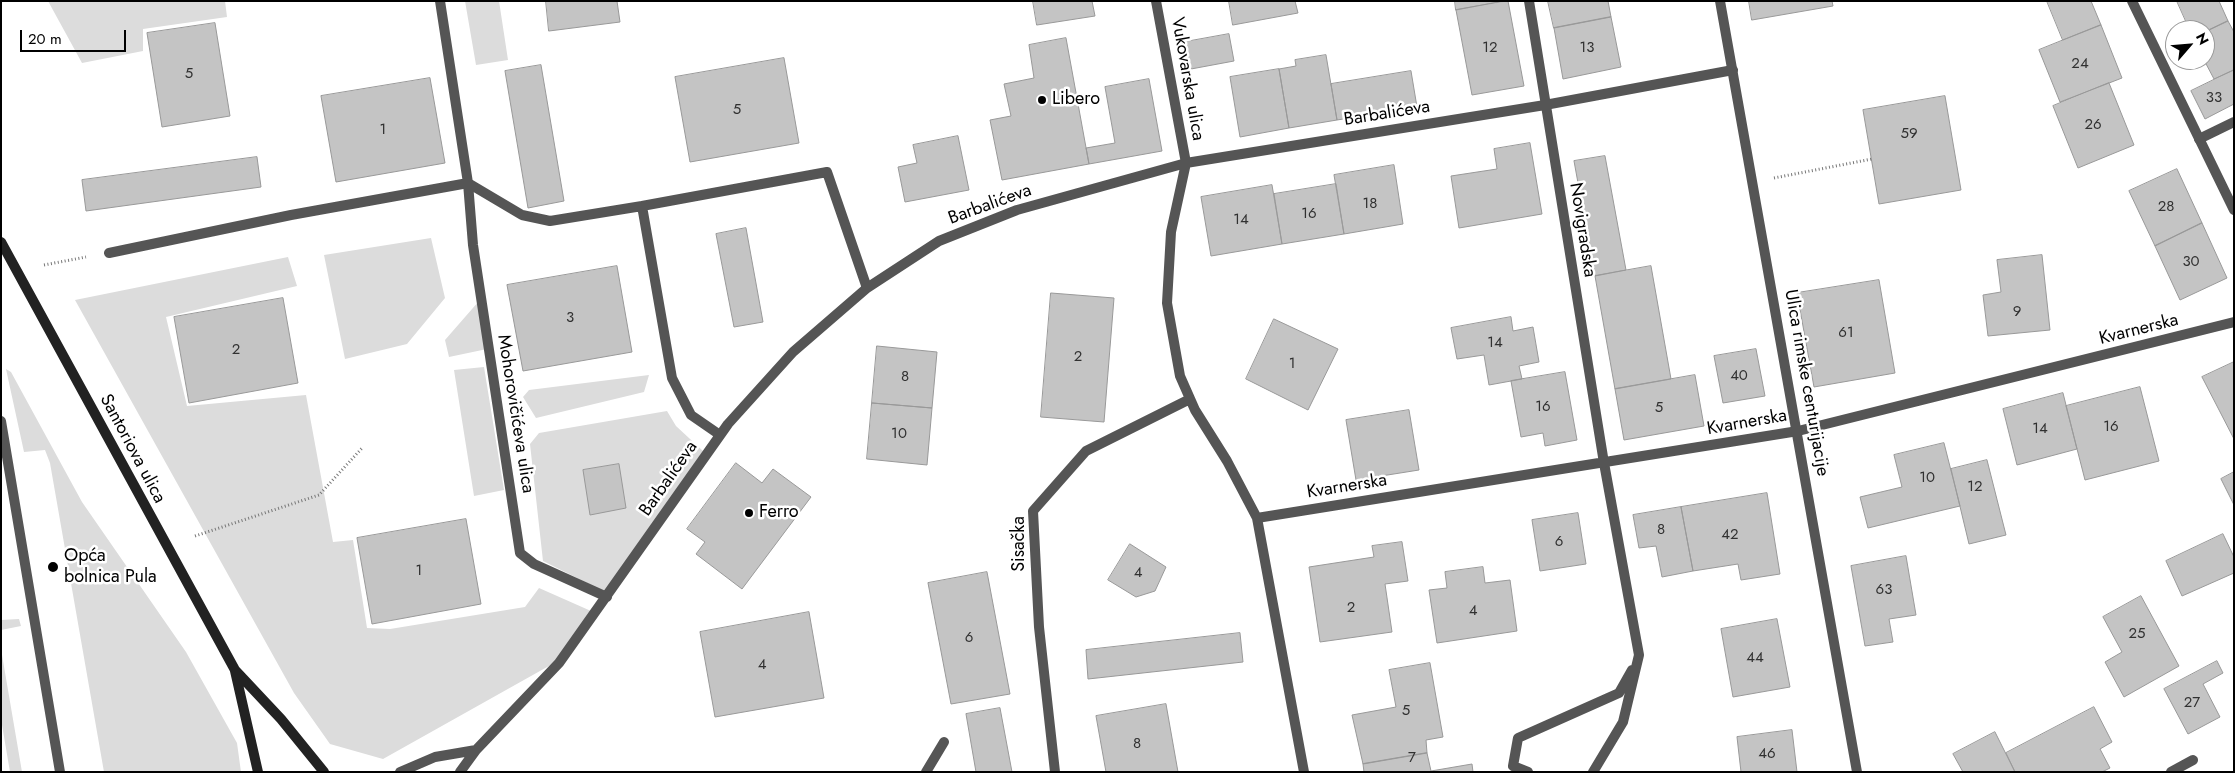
<!DOCTYPE html>
<meta charset="utf-8">
<style>
body{margin:0}
#map{position:relative;width:2235px;height:773px;overflow:hidden;background:#fff;font-family:Jost,sans-serif}
canvas{display:block}
.frame{position:absolute;inset:0;border:2px solid #000;pointer-events:none}
.north{position:absolute;left:2165px;top:20px;width:50px;height:50px;box-sizing:border-box;background:#fff;border:1px solid #999;border-radius:50%;rotate:63deg;font-size:14px;font-weight:700;line-height:20px;text-align:center;color:#000}
.north::after{content:'';display:block;margin:auto;width:18px;height:22px;background:#000;clip-path:polygon(50% 0,100% 100%,50% 72%,0 100%)}
.scale{position:absolute;left:20px;top:30px;width:106px;height:22px;box-sizing:border-box;border:2px solid #000;border-top:0;padding-left:6px;font-size:15px;line-height:18px;white-space:nowrap;color:#000;-webkit-text-stroke:4px #fff;paint-order:stroke}
</style>
<div id="map">
<canvas width="2235" height="773"></canvas>
<div class="frame"></div>
<div class="north">N</div>
<div class="scale">20 m</div>
</div>
<script>
const context = document.querySelector('canvas').getContext('2d');
context.lineJoin = 'round';
function fill(path, color) { context.fillStyle = color; context.fill(path, 'evenodd'); }
function trace(path, color, width, dash) { context.strokeStyle = color; context.lineWidth = width; context.lineCap = dash ? 'butt' : 'round'; context.setLineDash(dash || []); context.stroke(path); }
function drawText(font, color, halo, rows, align = 'center') {
  context.font = font + ' Jost,sans-serif'; context.lineWidth = 5; context.setLineDash([]); context.textBaseline = 'middle'; context.strokeStyle = halo; context.fillStyle = color; for (const [text, x, y, turn = 0] of rows) {
    context.save(); context.translate(x, y); context.rotate((+turn || 0) * Math.PI / 180); context.textAlign = isNaN(turn) ? turn : align; if (halo) context.strokeText(text, 0, 0); context.fillText(text, 0, 0); context.restore();
  }
}
const green = new Path2D(`
 M 48,1 L 225,1 L 227,17 L 143,29 L 143,51 L 82,63 Z
 M 465,1 L 499,1 L 508,60 L 476,65 Z
 M 431,238 L 445,298 L 407,344 L 345,359 L 324,255 Z
 M 288,257 L 297,286 L 166,317 L 187,406 L 306,395 L 333,542 L 353,540 L 367,628 L 390,629 L 525,607 L 539,588 L 591,611 L 556,662 L 383,759 L 330,744 L 294,693 L 75,300 Z
 M 479,301 L 487,349 L 449,357 L 445,340 Z
 M 484,367 L 504,490 L 474,496 L 454,370 Z
 M 6,369 L 11,372 L 82,502 L 186,652 L 237,743 L 241,772 L 104,772 L 50,463 L 45,450 L 24,452 Z
 M 649,375 L 644,392 L 536,418 L 523,397 L 529,390 Z
 M 667,411 L 676,426 L 703,451 L 605,592 L 543,561 L 530,444 L 539,433 Z
 M 19,619 L 21,626 L 1,630 L 1,620 Z
 M 1,649 L 22,772 L 10,772 L 1,719 Z`);
const building = new Path2D(`
 M 546,1 L 617,1 L 620,22 L 549,31 Z
 M 1033,1 L 1092,1 L 1095,16 L 1037,25 Z
 M 1229,1 L 1295,1 L 1298,13 L 1233,25 Z
 M 1455,1 L 1503,1 L 1456,10 Z
 M 1508,1 L 1524,86 L 1472,95 L 1456,10 Z
 M 1548,1 L 1608,1 L 1611,17 L 1554,28 Z
 M 1749,1 L 1832,1 L 1833,6 L 1752,20 Z
 M 2047,1 L 2091,1 L 2101,25 L 2063,40 Z
 M 2177,1 L 2219,1 L 2228,21 L 2205,32 L 2205,30 L 2190,30 Z
 M 1611,17 L 1621,67 L 1563,79 L 1554,28 Z
 M 2228,21 L 2234,32 L 2234,70 L 2214,79 L 2204,60 L 2205,32 Z
 M 215,23 L 230,116 L 162,127 L 147,33 Z
 M 2101,25 L 2122,78 L 2060,102 L 2039,50 Z
 M 1229,34 L 1234,61 L 1191,69 L 1185,42 Z
 M 1066,38 L 1089,164 L 1002,180 L 990,120 L 1011,116 L 1004,84 L 1034,78 L 1029,45 Z
 M 1326,55 L 1337,120 L 1289,128 L 1279,69 L 1296,66 L 1295,60 Z
 M 784,58 L 799,143 L 690,162 L 675,77 Z
 M 541,65 L 564,201 L 528,208 L 505,71 Z
 M 1279,69 L 1289,128 L 1240,137 L 1230,77 Z
 M 2234,70 L 2234,104 L 2205,119 L 2191,91 Z
 M 1411,71 L 1417,107 L 1337,120 L 1331,84 Z
 M 430,78 L 445,163 L 336,182 L 321,96 Z
 M 1149,79 L 1162,151 L 1089,164 L 1086,148 L 1115,143 L 1105,87 Z
 M 2109,83 L 2134,145 L 2078,168 L 2053,106 Z
 M 1945,96 L 1961,190 L 1879,204 L 1863,110 Z
 M 958,136 L 969,190 L 905,202 L 898,167 L 917,163 L 913,145 Z
 M 1530,143 L 1542,214 L 1459,228 L 1451,176 L 1497,169 L 1494,149 Z
 M 1605,156 L 1626,270 L 1595,276 L 1574,161 Z
 M 257,157 L 261,187 L 86,211 L 82,180 Z
 M 1394,165 L 1403,224 L 1344,234 L 1334,175 Z
 M 2177,169 L 2202,223 L 2155,246 L 2129,191 Z
 M 1336,184 L 1344,234 L 1282,244 L 1274,194 Z
 M 1272,185 L 1282,244 L 1211,256 L 1201,197 Z
 M 2202,223 L 2227,278 L 2180,300 L 2155,246 Z
 M 746,228 L 763,322 L 734,327 L 716,234 Z
 M 2042,255 L 2050,330 L 1988,336 L 1983,295 L 2001,292 L 1997,260 Z
 M 617,266 L 632,352 L 523,371 L 507,285 Z
 M 1651,266 L 1671,379 L 1615,389 L 1595,276 Z
 M 1879,280 L 1895,373 L 1814,387 L 1797,293 Z
 M 1051,293 L 1114,298 L 1104,422 L 1041,417 Z
 M 283,298 L 298,383 L 189,403 L 174,317 Z
 M 1511,317 L 1513,331 L 1533,327 L 1539,362 L 1519,366 L 1522,379 L 1489,385 L 1484,355 L 1457,359 L 1451,328 Z
 M 1274,319 L 1338,349 L 1308,410 L 1246,379 Z
 M 877,346 L 937,352 L 932,408 L 872,403 Z
 M 1756,349 L 1765,396 L 1723,403 L 1714,356 Z
 M 2234,362 L 2234,439 L 2202,377 Z
 M 1565,372 L 1577,440 L 1545,446 L 1543,433 L 1521,437 L 1511,381 Z
 M 1695,375 L 1704,426 L 1624,440 L 1615,389 Z
 M 2140,387 L 2159,461 L 2085,480 L 2066,406 Z
 M 2063,393 L 2077,449 L 2017,465 L 2003,409 Z
 M 872,403 L 932,408 L 927,465 L 867,459 Z
 M 1409,410 L 1419,470 L 1356,480 L 1346,420 Z
 M 1944,443 L 1960,506 L 1868,528 L 1860,497 L 1902,487 L 1894,455 Z
 M 1987,460 L 2006,535 L 1969,544 L 1951,469 Z
 M 736,463 L 762,483 L 773,469 L 811,497 L 742,589 L 696,554 L 705,542 L 687,529 Z
 M 619,464 L 626,508 L 590,515 L 583,470 Z
 M 2234,472 L 2234,505 L 2221,479 Z
 M 1767,493 L 1780,574 L 1741,580 L 1738,564 L 1693,571 L 1681,507 Z
 M 1681,507 L 1693,571 L 1662,577 L 1656,546 L 1639,548 L 1633,515 Z
 M 1578,513 L 1586,564 L 1540,571 L 1532,520 Z
 M 466,519 L 481,604 L 372,624 L 357,538 Z
 M 2223,534 L 2234,557 L 2234,573 L 2182,596 L 2166,561 Z
 M 1402,542 L 1408,581 L 1385,584 L 1392,632 L 1320,642 L 1309,567 L 1374,557 L 1372,546 Z
 M 1130,544 L 1166,567 L 1155,591 L 1136,597 L 1108,580 Z
 M 1906,556 L 1916,615 L 1889,619 L 1893,642 L 1865,646 L 1851,566 Z
 M 1483,567 L 1485,583 L 1510,580 L 1517,631 L 1437,643 L 1429,590 L 1447,588 L 1445,572 Z
 M 987,572 L 1010,694 L 951,704 L 928,583 Z
 M 2141,596 L 2179,666 L 2124,697 L 2105,662 L 2122,652 L 2103,617 Z
 M 809,612 L 824,698 L 715,717 L 700,632 Z
 M 1777,619 L 1790,687 L 1733,697 L 1721,629 Z
 M 1240,633 L 1243,662 L 1088,679 L 1086,650 Z
 M 2217,661 L 2223,673 L 2203,684 L 2220,717 L 2188,734 L 2164,689 Z
 M 1430,663 L 1443,737 L 1426,740 L 1427,753 L 1363,764 L 1352,715 L 1396,707 L 1389,670 Z
 M 1166,704 L 1178,772 L 1106,772 L 1096,716 Z
 M 2094,707 L 2112,742 L 2100,749 L 2110,768 L 2102,772 L 2015,772 L 2006,753 Z
 M 1000,708 L 1012,772 L 976,772 L 966,714 Z
 M 1792,730 L 1797,772 L 1741,772 L 1737,737 Z
 M 1995,732 L 2015,772 L 1963,772 L 1953,754 Z
 M 1427,753 L 1431,771 L 1472,764 L 1473,772 L 1364,772 L 1363,764 Z`);
const path = new Path2D(`
 M 1774,178 L 1872,159
 M 44,265 L 86,257
 M 195,536 L 319,495 L 363,447`);
const service = new Path2D(`
 M 2199,139 L 2234,122
 M 1,421 L 60,772
 M 926,772 L 944,742
 M 1528,772 L 1513,766 L 1518,738 L 1619,693 L 1632,670
 M 1593,772 L 1623,722 L 1639,655 L 1604,463`);
const minor = new Path2D(`
 M 1156,1 L 1186,163 L 1171,232 L 1167,303 L 1180,376 L 1195,410 L 1227,461 L 1257,518 L 1304,772
 M 1529,1 L 1604,463
 M 2132,1 L 2234,210
 M 468,183 L 473,245 L 520,553 L 534,564 L 607,597
 M 468,183 L 522,215 L 550,221 L 642,206
 M 109,253 L 291,215 L 468,183 L 440,1
 M 720,435 L 691,415 L 672,378 L 642,206 L 827,172 L 867,288
 M 1257,518 L 1798,431 L 2234,322
 M 400,772 L 435,757 L 476,750
 M 460,772 L 476,750 L 559,663 L 728,424 L 793,352 L 867,288 L 939,241 L 1017,210 L 1186,163 L 1545,105 L 1733,70
 M 1055,772 L 1039,627 L 1033,511 L 1086,451 L 1190,399
 M 2171,772 L 2193,760`);
const tertiary = new Path2D(`
 M 1720,1 L 1857,772`);
const secondary = new Path2D(`
 M 1,242 L 235,670 L 281,719 L 324,772
 M 235,671 L 258,772`);
const markers = [
 [1042,100,5,"#000"],
 [749,513,5,"#000"],
 [53,567,6,"#000"]
];
const numberNames = [
 ["12",1490,48],
 ["13",1587,48],
 ["24",2080,64],
 ["5",189,74],
 ["33",2214,98],
 ["5",737,110],
 ["26",2093,125],
 ["1",383,130],
 ["59",1909,134],
 ["18",1370,204],
 ["28",2166,207],
 ["16",1309,214],
 ["14",1241,220],
 ["30",2191,262],
 ["9",2017,312],
 ["3",570,318],
 ["61",1846,333],
 ["14",1495,343],
 ["2",236,350],
 ["2",1078,357],
 ["1",1292,364],
 ["40",1739,376],
 ["8",905,377],
 ["16",1543,407],
 ["5",1659,408],
 ["16",2111,427],
 ["14",2040,429],
 ["10",899,434],
 ["10",1927,478],
 ["12",1975,487],
 ["8",1661,530],
 ["42",1730,535],
 ["6",1559,542],
 ["1",419,571],
 ["4",1138,573],
 ["63",1884,590],
 ["2",1351,608],
 ["4",1473,611],
 ["25",2137,634],
 ["6",969,638],
 ["44",1755,658],
 ["4",762,665],
 ["27",2192,703],
 ["5",1406,711],
 ["8",1137,744],
 ["46",1767,754],
 ["7",1412,758]
];
const streetNames = [
 ["Vukovarska ulica",1187,79,80],
 ["Barbalićeva",1387,114,-9],
 ["Barbalićeva",990,205,-20],
 ["Novigradska",1582,230,81],
 ["Kvarnerska",2139,330,-14],
 ["Ulica rimske centurijacije",1806,383,80],
 ["Mohorovičićeva ulica",515,414,81],
 ["Kvarnerska",1747,423,-10],
 ["Santoriova ulica",132,449,62],
 ["Barbalićeva",669,479,-55],
 ["Kvarnerska",1347,487,-9],
 ["Sisačka",1020,544,-90]
];
const poiNames = [
 ["Libero",1052,100],
 ["Ferro",759,513],
 ["Opća",64,557],
 ["bolnica Pula",64,578]
];
fill(green, '#dcdcdc');
fill(building, '#c4c4c4');
trace(building, '#999', 1);
trace(path, '#777', 3, [1, 2.5]);
trace(service, '#555', 10);
trace(minor, '#555', 10);
trace(tertiary, '#555', 10);
trace(secondary, '#222', 10);
for (const [x, y, r, color] of markers) { const dot = new Path2D(); dot.arc(x, y, r, 0, 2 * Math.PI); context.fillStyle = color; context.fill(dot); trace(dot, '#fff', 2); }
drawText('15px', '#313131', null, numberNames);
drawText('18px', '#000', '#fff', streetNames);
drawText('18px', '#000', '#fff', poiNames, 'left');
</script>
